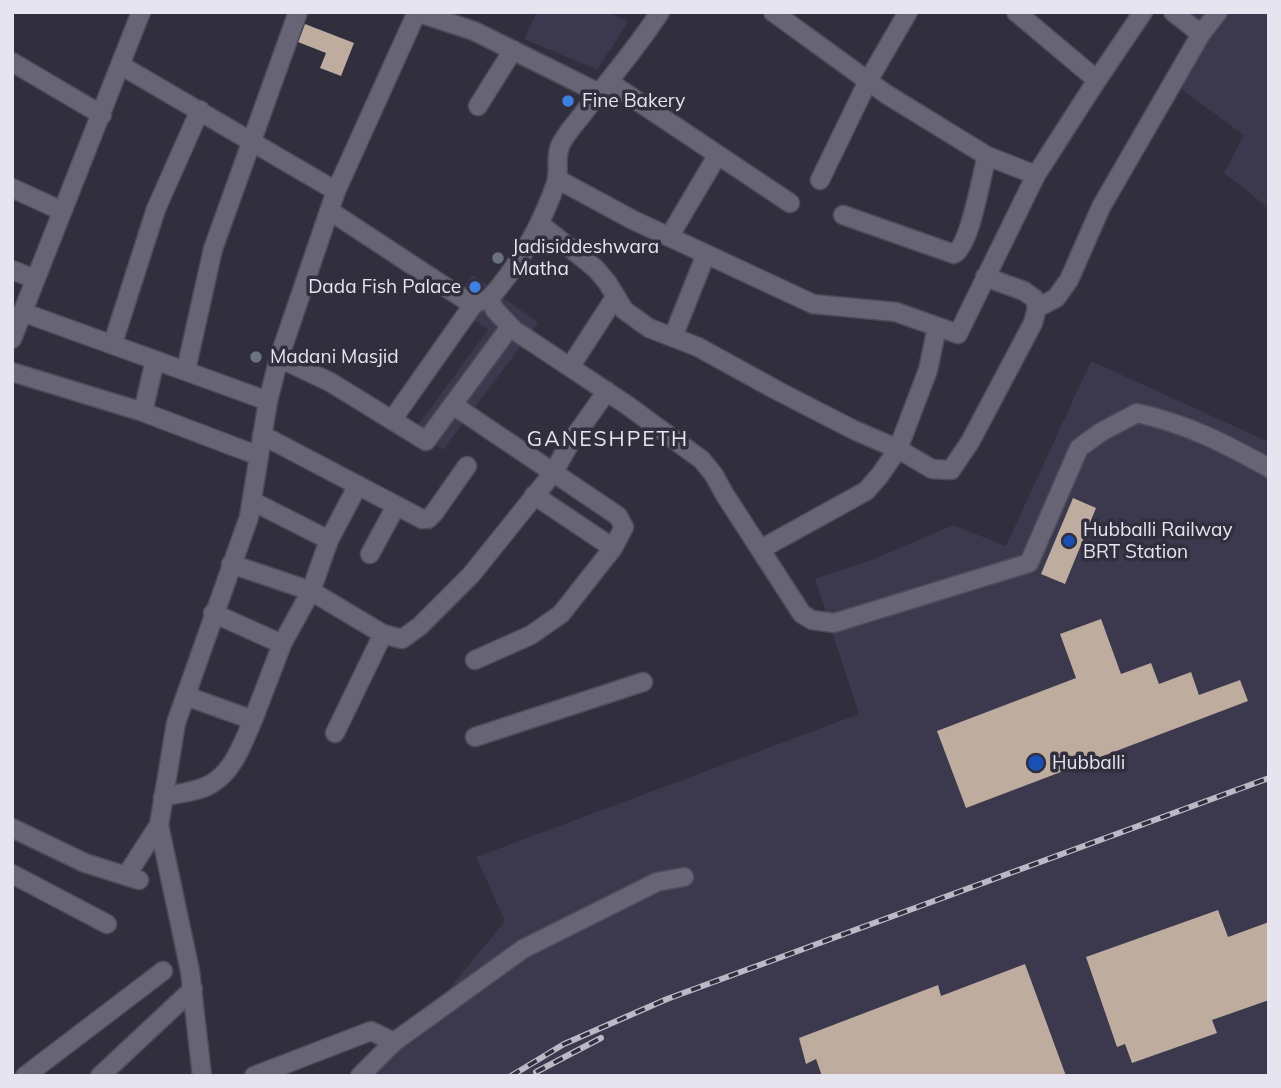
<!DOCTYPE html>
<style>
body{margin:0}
#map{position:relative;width:1281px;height:1088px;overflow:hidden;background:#312e3e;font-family:Mulish,sans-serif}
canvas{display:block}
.frame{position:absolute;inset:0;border:14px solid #e6e4ef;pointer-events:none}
</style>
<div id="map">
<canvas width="1281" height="1088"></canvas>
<div class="frame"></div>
</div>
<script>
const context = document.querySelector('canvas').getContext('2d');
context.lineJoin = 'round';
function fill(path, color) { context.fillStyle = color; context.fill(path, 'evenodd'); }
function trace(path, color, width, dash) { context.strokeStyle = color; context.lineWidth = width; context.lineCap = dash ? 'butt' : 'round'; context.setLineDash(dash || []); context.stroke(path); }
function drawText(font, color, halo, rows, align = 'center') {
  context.font = font + ' Mulish,sans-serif'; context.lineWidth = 7; context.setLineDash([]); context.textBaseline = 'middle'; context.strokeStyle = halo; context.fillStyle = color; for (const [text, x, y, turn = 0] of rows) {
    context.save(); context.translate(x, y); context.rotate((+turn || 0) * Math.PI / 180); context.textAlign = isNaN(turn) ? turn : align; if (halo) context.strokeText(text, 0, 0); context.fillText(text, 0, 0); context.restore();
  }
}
const built = new Path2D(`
 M 537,12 L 609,12 L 628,22 L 597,70 L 524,39 Z
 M 1185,12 L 1269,12 L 1269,203 L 1266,206 L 1224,173 L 1244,135 L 1175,85 L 1214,32 Z
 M 473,275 L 538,323 L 443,450 L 415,429 L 488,330 L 452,303 Z
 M 1091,361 L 1269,442 L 1269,1076 L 373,1076 L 403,1045 L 505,921 L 476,857 L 859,714 L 815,579 L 874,559 L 953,525 L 1006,546 Z`);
const building = new Path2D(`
 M 305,24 L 354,43 L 341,76 L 320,68 L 326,53 L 298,42 Z
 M 1073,498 L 1096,508 L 1065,584 L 1041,574 Z
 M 1101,619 L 1121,674 L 1151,663 L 1159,684 L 1191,672 L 1199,695 L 1240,680 L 1248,701 L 966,808 L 937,731 L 1076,678 L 1060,634 Z
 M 1218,910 L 1228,937 L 1269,922 L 1269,1000 L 1212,1020 L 1217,1033 L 1132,1063 L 1125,1044 L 1117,1047 L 1086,957 Z
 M 1025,964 L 1066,1076 L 822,1076 L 816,1059 L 806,1064 L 799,1038 L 938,985 L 941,996 Z`);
const minor = new Path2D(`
 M 416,12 L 474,31 L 599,93
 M 660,12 C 637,48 611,77 585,111 C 577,122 565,134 560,146 C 555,158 560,172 556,183 C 542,224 518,267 489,299 L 495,310 L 514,330 L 627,405 L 702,460 L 714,475 L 725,495 L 802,614 L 812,620 L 834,623 L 1029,563 L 1079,448 L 1101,432 L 1137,413 C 1187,424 1224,443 1269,468
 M 773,12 L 886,94 L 987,156 L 1036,175
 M 1173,12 L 1201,34
 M 12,62 L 102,115
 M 122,66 L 336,191
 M 1097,80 L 1143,12
 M 609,82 L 790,203
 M 478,106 L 513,50
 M 557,179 L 633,220 L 813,304 L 896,312 L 958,334 L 1036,175 L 1097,80 L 1016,12
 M 820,180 L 868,81 L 908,12
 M 12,188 L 62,211
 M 330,211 L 473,305
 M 843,215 L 954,254 C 971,244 981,176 987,156
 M 540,224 L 595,268 L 607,282 L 624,310 L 649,328 L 698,347 L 778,391 L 854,430 L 898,449 L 932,469 L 951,470 L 970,442 L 1033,323 L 1037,308 L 1035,299 L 1024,291 L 985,277
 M 669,237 L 717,156
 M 12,270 L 35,279
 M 1037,308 L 1056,298 L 1069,280 L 1101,207 L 1201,34 L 1218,12
 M 22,312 L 268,401
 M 673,337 L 706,254
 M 12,339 L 141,12
 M 113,343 L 156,209 L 200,110
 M 279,358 L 330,382 L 426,441 L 510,327
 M 570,367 L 616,296
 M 186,370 L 213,249 L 298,12
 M 12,372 L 143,412 L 259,456
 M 453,405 L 618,516 L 624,527 L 613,548 L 561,614 L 531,635 L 475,660
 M 143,412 L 155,360
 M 392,420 L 473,305 L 482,300
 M 262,435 L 422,519 L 428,519 L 434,513 L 467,466
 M 534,495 L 613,548
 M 252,501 L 329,540
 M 761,549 L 866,491 L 880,475 L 898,449 L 928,370 L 937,327
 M 370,554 L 396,506
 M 231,564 L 311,591 L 383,634 L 402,639 L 420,626 L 471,575 L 553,473 L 570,443 L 607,391
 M 213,613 L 282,644
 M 186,696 L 253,720 L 282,644 L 311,591 L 329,540 L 358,485
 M 335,733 L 383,634
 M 475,737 L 643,682
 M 163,797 C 178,793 198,792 211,784 C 234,771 243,742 253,720
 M 159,825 L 190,971 L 202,1076
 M 12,828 L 85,863 L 139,880
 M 12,874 L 107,924
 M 126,876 L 159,825 L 176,723 L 249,517 L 268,401 L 279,358 L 336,191 L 417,12
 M 25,1076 L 163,971
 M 100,1076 L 193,989
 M 254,1076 L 371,1031 L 394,1042
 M 360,1076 L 394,1042 L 523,949 L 657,882 L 684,877`);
const rail = new Path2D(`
 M 536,1072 L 601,1038
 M 511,1076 L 564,1044 L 667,999 L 1269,778`);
const markers = [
 [568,101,7,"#3f7fe0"],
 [498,258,7,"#6b7280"],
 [475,287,7,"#3f7fe0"],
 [256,357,7,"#6b7280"],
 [1069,541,7,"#1a4fb4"],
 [1036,763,9,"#1a4fb4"]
];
const poiNames = [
 ["Fine Bakery",582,101],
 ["Jadisiddeshwara",512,247],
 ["Matha",512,269],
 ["Dada Fish Palace",461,287,"right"],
 ["Madani Masjid",270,357],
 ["Hubballi Railway",1083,530],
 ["BRT Station",1083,552],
 ["Hubballi",1052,763]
];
const neighbourhoodNames = [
 ["GANESHPETH",608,440]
];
fill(built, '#3c384d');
fill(building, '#beac9f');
trace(minor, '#4e4c59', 21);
trace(minor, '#676475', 18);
trace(rail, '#bbb9c5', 6);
trace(rail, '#312e3e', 3.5, [10]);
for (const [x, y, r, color] of markers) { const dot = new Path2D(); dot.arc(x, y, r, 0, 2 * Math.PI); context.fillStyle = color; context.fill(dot); trace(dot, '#312e3e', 2.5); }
drawText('19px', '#e6e4ef', '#312e3e', poiNames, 'left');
context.letterSpacing = '2px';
drawText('21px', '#e6e4ef', '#312e3e', neighbourhoodNames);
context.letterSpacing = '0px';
</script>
